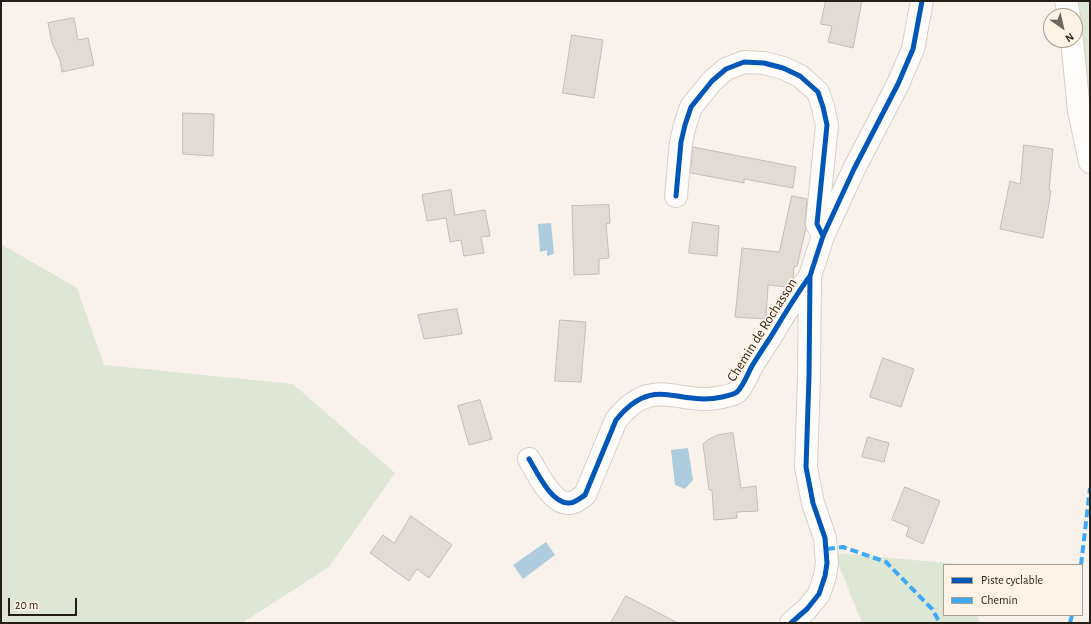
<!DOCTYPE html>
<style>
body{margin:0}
#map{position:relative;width:1091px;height:624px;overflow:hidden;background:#f9f2eb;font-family:"Alegreya Sans",sans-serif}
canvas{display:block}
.frame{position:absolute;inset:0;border:2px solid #261f16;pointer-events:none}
.legend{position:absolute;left:943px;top:564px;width:140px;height:52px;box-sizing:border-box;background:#fff3e5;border:1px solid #a89e92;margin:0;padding:5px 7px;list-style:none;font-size:12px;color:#261f16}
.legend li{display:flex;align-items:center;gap:8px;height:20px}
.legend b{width:20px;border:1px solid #a89e92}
.north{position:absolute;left:1043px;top:8px;width:40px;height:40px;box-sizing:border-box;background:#fff3e5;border:1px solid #a89e92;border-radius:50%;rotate:146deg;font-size:11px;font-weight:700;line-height:16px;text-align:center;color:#261f16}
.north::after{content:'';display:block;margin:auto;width:14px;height:18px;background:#706961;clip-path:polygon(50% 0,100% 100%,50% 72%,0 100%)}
.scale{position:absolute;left:8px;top:598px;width:69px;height:18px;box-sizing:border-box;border:2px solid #261f16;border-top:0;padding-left:5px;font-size:12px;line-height:14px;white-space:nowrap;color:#261f16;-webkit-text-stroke:3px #fff3e5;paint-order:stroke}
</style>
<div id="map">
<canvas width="1091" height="624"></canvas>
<div class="frame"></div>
<ul class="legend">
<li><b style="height:5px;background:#0057b8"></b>Piste cyclable</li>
<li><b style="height:5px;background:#3fa9f5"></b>Chemin</li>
</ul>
<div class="north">N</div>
<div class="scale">20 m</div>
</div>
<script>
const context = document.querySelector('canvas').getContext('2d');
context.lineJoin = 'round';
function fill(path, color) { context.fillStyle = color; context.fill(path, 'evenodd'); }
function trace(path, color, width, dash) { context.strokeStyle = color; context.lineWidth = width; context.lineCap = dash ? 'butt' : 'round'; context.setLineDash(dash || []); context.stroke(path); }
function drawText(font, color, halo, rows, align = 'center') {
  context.font = font + ' "Alegreya Sans",sans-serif'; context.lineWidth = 3.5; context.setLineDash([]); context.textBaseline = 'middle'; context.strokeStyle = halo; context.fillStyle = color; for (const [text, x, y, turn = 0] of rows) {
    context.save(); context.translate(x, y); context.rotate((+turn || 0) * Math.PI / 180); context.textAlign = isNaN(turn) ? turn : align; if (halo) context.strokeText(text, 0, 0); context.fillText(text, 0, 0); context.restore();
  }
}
const green = new Path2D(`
 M 1069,1 L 1090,1 L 1090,117 L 1079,32 Z
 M 1,244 L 77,288 L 104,365 L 293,384 L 395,473 L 329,567 L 242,623 L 1,623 Z
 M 834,553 L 959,564 L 944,565 L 944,615 L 977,615 L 980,623 L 862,623 Z`);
const water = new Path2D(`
 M 551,223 L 554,254 L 547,256 L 547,250 L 540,252 L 538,224 Z
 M 688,448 L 693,480 L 685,489 L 675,485 L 671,450 Z
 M 546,542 L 555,555 L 523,579 L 513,565 Z`);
const building = new Path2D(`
 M 826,1 L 862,1 L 853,48 L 828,42 L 832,26 L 821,24 Z
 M 74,18 L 78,40 L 88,38 L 94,65 L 62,72 L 60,60 L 52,43 L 48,23 Z
 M 572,35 L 603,40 L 594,98 L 563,93 Z
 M 183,113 L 214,114 L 213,156 L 183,154 Z
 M 1024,145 L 1053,149 L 1049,190 L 1051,191 L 1043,238 L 1000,229 L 1010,181 L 1020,184 Z
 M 693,147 L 796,167 L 793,188 L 744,179 L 744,183 L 691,173 Z
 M 451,190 L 455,215 L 485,210 L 490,236 L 481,237 L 484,253 L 464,256 L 461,240 L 450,242 L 446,218 L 427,221 L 422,195 Z
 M 792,196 L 807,199 L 805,223 L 806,228 L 797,266 L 794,267 L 793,278 L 787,287 L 768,285 L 766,319 L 735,317 L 742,248 L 779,252 Z
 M 609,205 L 610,223 L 606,224 L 609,258 L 599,259 L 599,274 L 574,275 L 572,206 Z
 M 693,222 L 719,226 L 717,256 L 689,253 Z
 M 457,309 L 462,334 L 424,339 L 418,315 Z
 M 560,320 L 586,322 L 581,382 L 555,381 Z
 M 883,358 L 914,369 L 901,407 L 870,397 Z
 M 480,400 L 492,439 L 469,445 L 458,406 Z
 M 733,433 L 741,488 L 756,486 L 758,511 L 737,512 L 737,518 L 714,520 L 712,490 L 709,490 L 703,444 L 709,439 L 717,435 Z
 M 868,437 L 889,443 L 884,462 L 862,457 Z
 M 905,487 L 940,501 L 923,544 L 906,536 L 909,527 L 892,520 Z
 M 411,516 L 452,545 L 429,578 L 417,569 L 409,581 L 370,553 L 383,535 L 394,543 Z
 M 626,596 L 678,623 L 611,623 Z`);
const minor = new Path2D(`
 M 676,196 L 681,142 L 685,125 L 691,107 L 712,81 L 726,69 L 744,62 L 764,63 L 783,68 L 800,76 L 818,92 L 823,107 L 827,125 L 817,224 L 823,236
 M 529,459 C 537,472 551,503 568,503 C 574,504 580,498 585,495 L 616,420 C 654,373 678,407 722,397 C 727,396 733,395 737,392 C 744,385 747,375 752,366 C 758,356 764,347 770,338 C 783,317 795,296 810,276
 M 791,623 L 807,609 L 819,594 L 825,576 L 827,563 L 825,538 L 813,503 L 806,467 L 809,376 L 810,276 L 823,236 L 854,169 L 898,84 L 913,49 L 922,1`);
const major = new Path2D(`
 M 1066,1 L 1069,16
 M 1072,40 L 1079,111 L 1090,162`);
const quiet = new Path2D(`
 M 827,549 L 843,547 L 886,562 L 932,609 L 940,623
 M 1081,565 L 1090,488
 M 1070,623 L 1072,615`);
const cycleway = new Path2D(`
 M 676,196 L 681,142 L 685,125 L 691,107 L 712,81 L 726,69 L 744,62 L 764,63 L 783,68 L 800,76 L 818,92 L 823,107 L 827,125 L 817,224 L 823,236
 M 529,459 C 537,472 551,503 568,503 C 574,504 580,498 585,495 L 616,420 C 654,373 678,407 722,397 C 727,396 733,395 737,392 C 744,385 747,375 752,366 C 758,356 764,347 770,338 C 783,317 795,296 810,276
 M 791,623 L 807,609 L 819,594 L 825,576 L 827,563 L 825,538 L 813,503 L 806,467 L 809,376 L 810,276 L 823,236 L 854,169 L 898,84 L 913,49 L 922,1`);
const streetNames = [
 ["Chemin de Rochasson",762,330,-58]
];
fill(green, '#dde7d3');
fill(water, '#adcdde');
fill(building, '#e2dbd3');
trace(building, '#c3bcb5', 1);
trace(minor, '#d6cfc8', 24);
trace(major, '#d6cfc8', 24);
trace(minor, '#fefdfc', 22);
trace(major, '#fefdfc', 22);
trace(quiet, '#3fa9f5', 4, [8, 4]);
trace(cycleway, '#0057b8', 5);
drawText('14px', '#261f16', '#fff3e5', streetNames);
</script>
